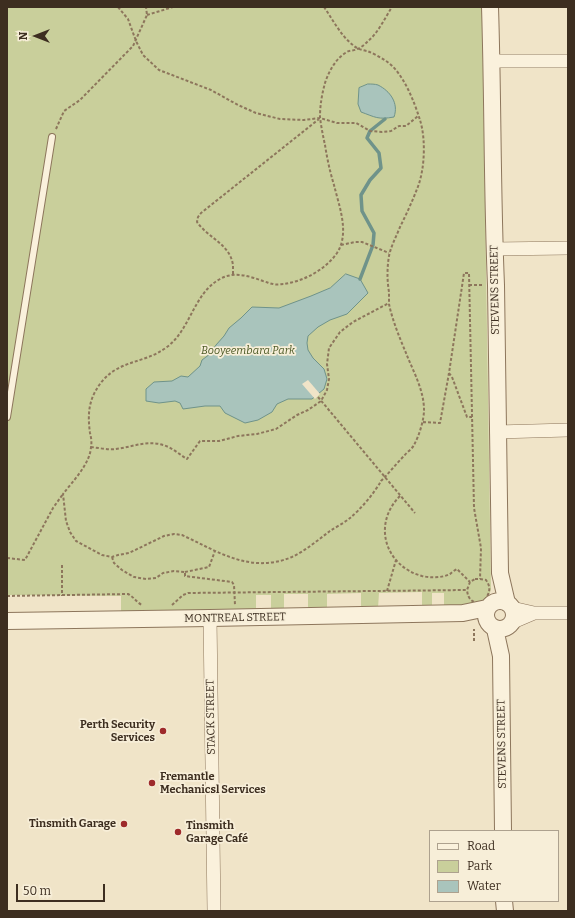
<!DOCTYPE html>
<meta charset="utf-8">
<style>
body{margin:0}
#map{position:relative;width:575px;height:918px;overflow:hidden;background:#f0e4c8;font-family:Bitter,serif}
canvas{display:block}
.frame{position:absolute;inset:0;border:8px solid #3d2e20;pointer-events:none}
.legend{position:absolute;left:429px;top:830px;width:130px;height:72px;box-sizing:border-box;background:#f7eed8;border:1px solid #ada18e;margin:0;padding:5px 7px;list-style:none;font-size:12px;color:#3d2e20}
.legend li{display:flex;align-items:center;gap:8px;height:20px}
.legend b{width:20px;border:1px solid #ada18e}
.north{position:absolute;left:16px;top:16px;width:40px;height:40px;-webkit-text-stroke:3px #f7eed8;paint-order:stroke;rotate:270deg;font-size:11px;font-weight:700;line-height:16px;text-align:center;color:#3d2e20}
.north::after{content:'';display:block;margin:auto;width:14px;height:18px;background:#3d2e20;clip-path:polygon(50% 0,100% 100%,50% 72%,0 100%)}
.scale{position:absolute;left:16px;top:884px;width:89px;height:18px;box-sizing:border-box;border:2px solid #3d2e20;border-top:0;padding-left:5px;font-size:12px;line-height:14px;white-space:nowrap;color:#3d2e20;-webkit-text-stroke:3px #f7eed8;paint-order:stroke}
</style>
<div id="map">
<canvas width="575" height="918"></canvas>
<div class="frame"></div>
<ul class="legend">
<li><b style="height:5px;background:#faf1dc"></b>Road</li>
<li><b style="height:11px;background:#c9cf9b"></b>Park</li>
<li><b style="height:11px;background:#a9c4bc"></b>Water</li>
</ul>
<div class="north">N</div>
<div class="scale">50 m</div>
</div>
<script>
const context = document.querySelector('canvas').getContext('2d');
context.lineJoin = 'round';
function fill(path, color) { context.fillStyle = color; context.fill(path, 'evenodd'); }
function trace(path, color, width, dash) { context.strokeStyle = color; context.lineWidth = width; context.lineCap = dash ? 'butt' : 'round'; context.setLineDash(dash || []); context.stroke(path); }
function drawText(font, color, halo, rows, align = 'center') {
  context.font = font + ' Bitter,serif'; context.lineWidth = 3.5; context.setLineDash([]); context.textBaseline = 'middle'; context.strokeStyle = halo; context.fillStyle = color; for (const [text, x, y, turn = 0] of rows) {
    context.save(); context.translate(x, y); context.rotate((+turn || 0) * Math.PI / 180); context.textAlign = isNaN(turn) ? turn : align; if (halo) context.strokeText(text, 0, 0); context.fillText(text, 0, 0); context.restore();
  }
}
const green = new Path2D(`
 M 7,7 L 482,7 L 491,589 L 488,599 L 484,603 L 444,608 L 444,593 L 432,593 L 432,608 L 422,608 L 422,592 L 379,593 L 378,608 L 361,609 L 361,593 L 327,594 L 327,609 L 308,609 L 308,594 L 284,594 L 284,609 L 271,610 L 271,595 L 256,595 L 256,610 L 121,612 L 121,596 L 7,595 Z`);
const water = new Path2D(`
 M 368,84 C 371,84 375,84 378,85 C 390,91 399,103 394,117 C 378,120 375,117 361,112 L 358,104 L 359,88 Z
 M 346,274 L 360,279 L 368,293 L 347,314 L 330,320 L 318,327 L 308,336 L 307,343 L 308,350 L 313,358 L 324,369 L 327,379 L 324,389 L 312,399 L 288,399 L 277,404 L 272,412 L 258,420 L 245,423 L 225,413 L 220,406 L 205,406 L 183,409 L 180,403 L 175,401 L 159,403 L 146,401 L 146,389 L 154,382 L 172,381 L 181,376 L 188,377 L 200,366 L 202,360 L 210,354 L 216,345 L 224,336 L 229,328 L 241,318 L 252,307 L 279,308 L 311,296 L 330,288 Z`);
const pier = new Path2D(`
 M 308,380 L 320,394 L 315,399 L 302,384 Z`);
const stream = new Path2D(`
 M 360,279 L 373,245 L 374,233 L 362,211 L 361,195 L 370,180 L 381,168 L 379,153 L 367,138 L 370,131 L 385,119`);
const path = new Path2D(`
 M 118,7 L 128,19 L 136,41 L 143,55 L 159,70 L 211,90 L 238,105 L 256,113 L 280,119 L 304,120 L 320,118 L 337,123 L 356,123 L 370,131 L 382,132 L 391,131 L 399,126 L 406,126 L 418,116
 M 324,7 C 333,20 341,36 353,45 C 357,49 362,50 367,51 C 373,53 380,57 386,61 C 403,72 414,101 420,120 C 426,139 425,170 417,189 C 412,202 406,215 400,227 C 396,237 391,246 389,256 C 387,268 387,280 389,292 C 389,296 389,300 389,304 C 392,319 400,339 406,353 C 413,371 424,390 424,410 C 424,420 419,436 414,445 C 412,449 407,452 404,456 C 396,464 389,473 381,481 C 375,492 361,509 350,518 C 344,523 336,527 330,531 C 318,540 305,551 292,557 C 250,574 219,552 182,535 L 174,534 L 164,536 L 129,553 L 118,555 L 112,557 L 102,555 L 76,541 L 70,532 L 66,521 L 63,494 C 73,481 90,464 91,447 C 92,442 91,437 90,433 C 88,418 88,405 95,392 C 113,358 142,366 167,347 C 191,329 193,294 220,279 C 234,271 249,276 263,281 C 267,282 270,284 273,284 C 277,285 281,284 284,284 C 304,281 325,270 337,253 C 350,233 339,206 334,185 C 330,172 327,158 325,145 C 323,136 321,126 320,117 C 320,105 322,94 325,83 C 329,71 336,58 347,52 C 350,50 354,51 357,49 C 361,48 365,44 368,41 C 378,33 385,18 392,7
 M 147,15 L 173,7
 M 56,129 L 64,111 L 80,100 L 133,46 L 147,15 L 146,7
 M 341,245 L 355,242 L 362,242 L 389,253
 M 233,274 C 233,271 233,268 233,265 C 230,244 208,238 197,222 L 198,217 L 201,213 L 319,119
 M 469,285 L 482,285
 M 449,373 L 452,377 L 467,417 L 472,417
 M 318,397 L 415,513
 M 423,422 L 440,423 L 449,373 L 464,273 L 469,273 L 474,508 L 481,548 L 480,579
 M 91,447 C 99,448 109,450 116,449 C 132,447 147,440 163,445 C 171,447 179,454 187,459 L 200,441 L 219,441 L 238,436 L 257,434 L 276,429 L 297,415 L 308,410 L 321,401 L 327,390 L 329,379 L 327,364 L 329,348 L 340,332 L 353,322 L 389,303
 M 400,496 C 372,524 385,566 422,576 C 431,578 442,578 450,574 C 452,572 455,570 457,569 L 470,582
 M 112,557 L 114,563 L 122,570 L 134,577 L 146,579 L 156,578 L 163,573 L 174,571 L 185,572 L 185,576 L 232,582 L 234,585 L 235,605
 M 7,558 L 25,560 L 53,508 L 63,494
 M 62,565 L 62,596
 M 185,572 L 209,567 L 215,551
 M 475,579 L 480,579 L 486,580 C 492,589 489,593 484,602 C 473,604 468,600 467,590 L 470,582 Z
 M 387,591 L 396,560
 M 7,596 L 128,594 C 134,597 136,602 142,605
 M 172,605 L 183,595 L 188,593 L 467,590
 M 474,641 L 474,629`);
const service = new Path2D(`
 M 7,417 L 52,137`);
const minor = new Path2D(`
 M 492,61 L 568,61
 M 494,249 L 568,248
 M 497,432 L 568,430
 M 512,608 L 534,613 L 568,613
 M 210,618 L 214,911
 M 513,622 L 534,613`);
const tertiary = new Path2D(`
 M 490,7 C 493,100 492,192 496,285 L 500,573 L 507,603
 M486 615a14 14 0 1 1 28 0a14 14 0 1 1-28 0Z
 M 7,621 L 210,618 L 463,613 L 487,608
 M 495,629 L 501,656 L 503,831
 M 504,901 L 505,911`);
const markers = [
 [163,731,4,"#9e2a2b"],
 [152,783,4,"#9e2a2b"],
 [124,824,4,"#9e2a2b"],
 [178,832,4,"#9e2a2b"]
];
const streetNames = [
 ["STEVENS STREET",495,290,-91],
 ["MONTREAL STREET",235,618,-1],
 ["STACK STREET",211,717,-91],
 ["STEVENS STREET",502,744,-91]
];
const parkNames = [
 ["Booyeembara Park",248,351]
];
const poiNames = [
 ["Perth Security",155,725],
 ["Services",155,738],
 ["Fremantle",160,777,"left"],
 ["Mechanicsl Services",160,790,"left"],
 ["Tinsmith Garage",116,824],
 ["Tinsmith",186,826,"left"],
 ["Garage Café",186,839,"left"]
];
fill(green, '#c9cf9b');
fill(water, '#a9c4bc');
trace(water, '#6f938a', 1);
fill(pier, '#f0e4c8');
trace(stream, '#6f938a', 3.5);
trace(service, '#8d765c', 8);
trace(minor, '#8d765c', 14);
trace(tertiary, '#8d765c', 18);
trace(path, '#8d765c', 2, [3, 2]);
trace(service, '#faf1dc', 6);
trace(minor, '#faf1dc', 13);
trace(tertiary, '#faf1dc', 16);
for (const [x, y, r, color] of markers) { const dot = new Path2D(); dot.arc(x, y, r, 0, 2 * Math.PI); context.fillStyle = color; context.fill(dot); trace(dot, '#f7eed8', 1.5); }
drawText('11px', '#3d2e20', '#f7eed8', streetNames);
drawText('italic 11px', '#4d5a26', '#f7eed8', parkNames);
drawText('bold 11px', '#3d2e20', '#f7eed8', poiNames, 'right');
</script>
